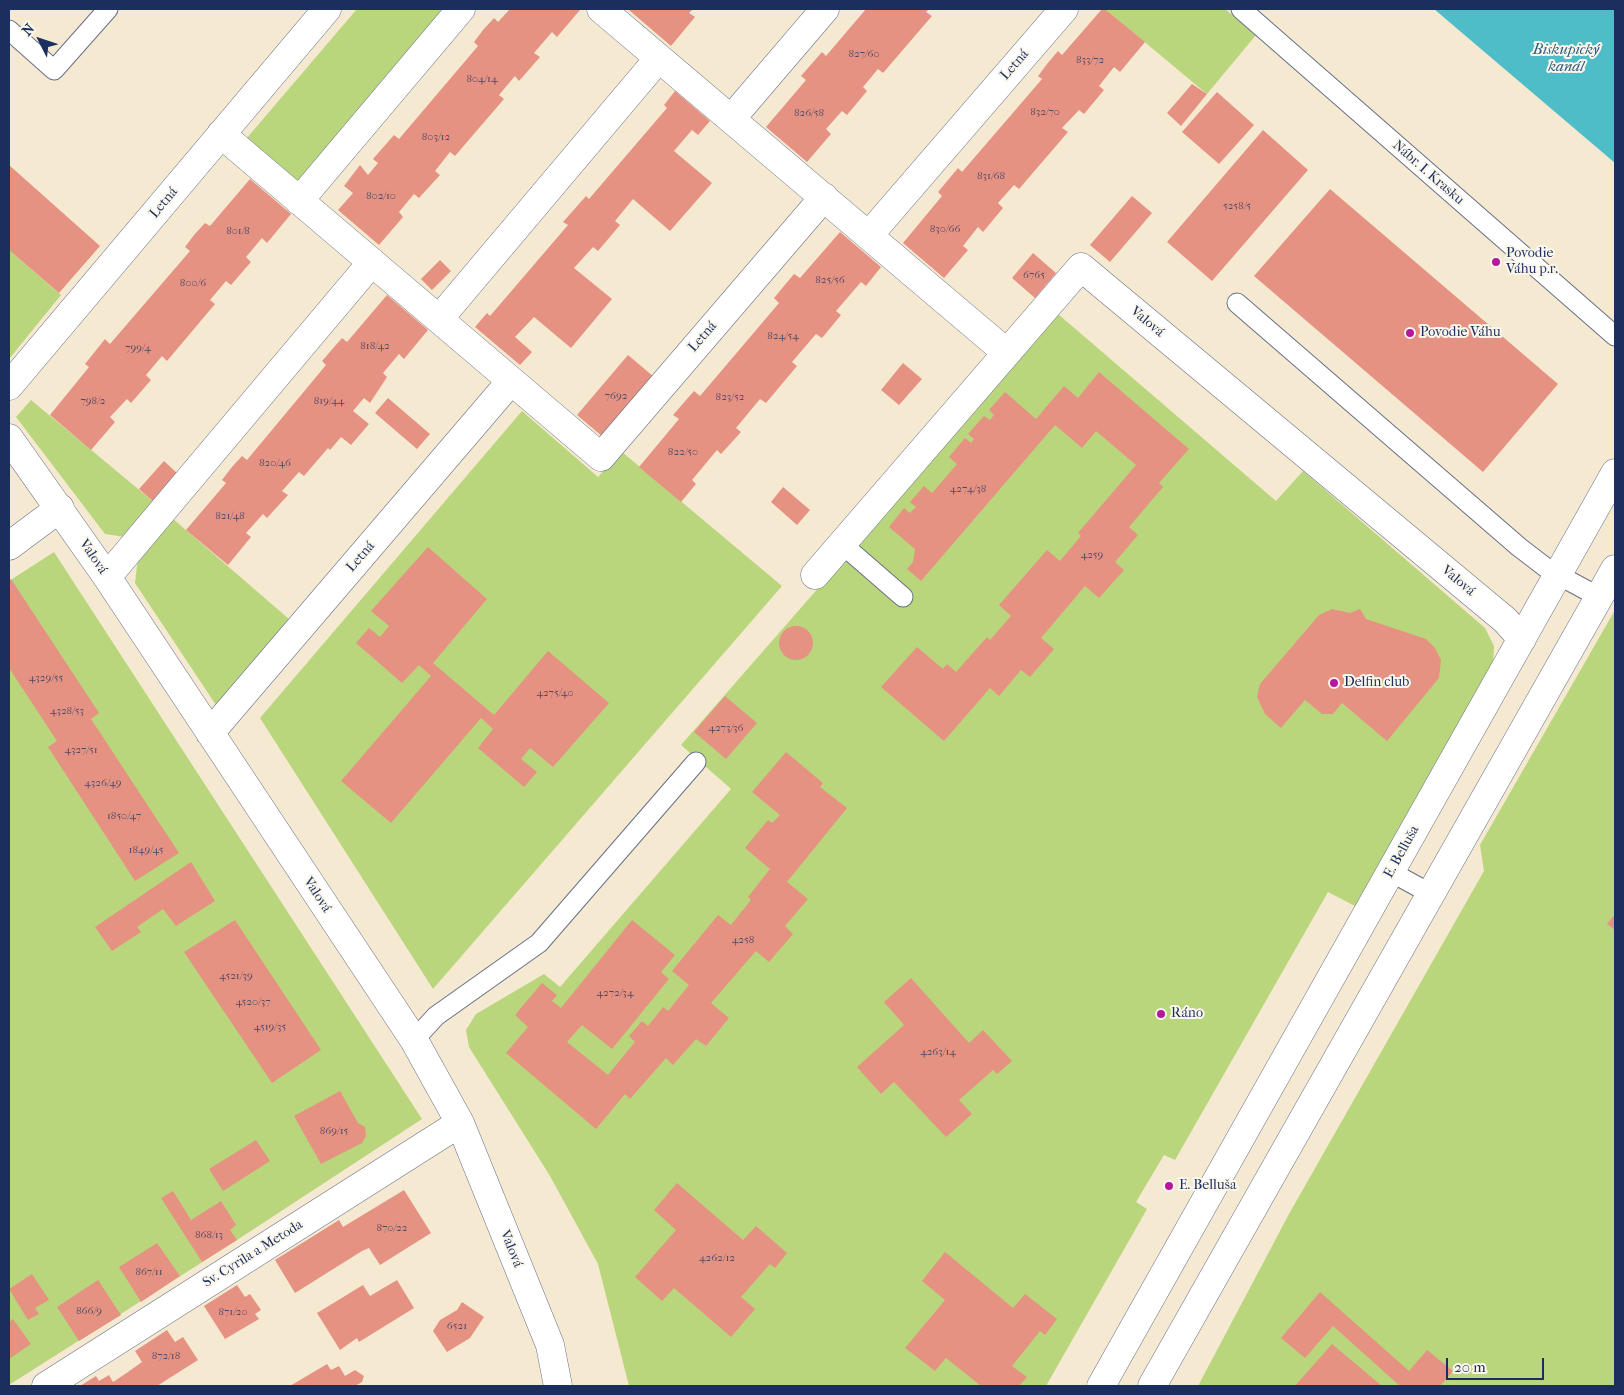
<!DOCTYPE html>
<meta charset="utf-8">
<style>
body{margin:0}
#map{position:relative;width:1624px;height:1395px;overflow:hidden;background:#f5e9d2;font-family:"IM FELL French Canon",serif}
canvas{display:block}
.frame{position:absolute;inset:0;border:10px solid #1b2f5e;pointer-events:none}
.north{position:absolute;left:15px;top:15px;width:50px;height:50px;-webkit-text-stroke:4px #fbf7ec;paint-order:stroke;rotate:311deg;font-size:14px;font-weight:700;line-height:20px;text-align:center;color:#1b2f5e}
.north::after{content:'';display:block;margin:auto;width:18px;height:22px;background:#1b2f5e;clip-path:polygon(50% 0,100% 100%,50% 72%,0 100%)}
.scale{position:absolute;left:1446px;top:1358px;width:98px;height:22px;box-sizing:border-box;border:2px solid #1b2f5e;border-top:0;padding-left:6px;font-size:15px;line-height:18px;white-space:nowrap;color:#1b2f5e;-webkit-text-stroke:4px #fbf7ec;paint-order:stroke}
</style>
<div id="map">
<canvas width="1624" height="1395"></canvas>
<div class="frame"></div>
<div class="north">N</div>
<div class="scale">20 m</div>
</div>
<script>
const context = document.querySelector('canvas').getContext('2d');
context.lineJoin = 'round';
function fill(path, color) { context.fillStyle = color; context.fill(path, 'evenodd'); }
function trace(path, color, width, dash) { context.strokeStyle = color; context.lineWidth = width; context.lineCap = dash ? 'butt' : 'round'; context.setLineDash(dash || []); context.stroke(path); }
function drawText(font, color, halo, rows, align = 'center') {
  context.font = font + ' "IM FELL French Canon",serif'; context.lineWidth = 4; context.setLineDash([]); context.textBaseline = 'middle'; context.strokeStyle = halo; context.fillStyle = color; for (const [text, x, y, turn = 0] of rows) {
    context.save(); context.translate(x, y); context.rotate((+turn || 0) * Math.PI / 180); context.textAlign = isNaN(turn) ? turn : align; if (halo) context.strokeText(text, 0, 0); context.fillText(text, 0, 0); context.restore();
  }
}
const green = new Path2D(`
 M 357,9 L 447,9 L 298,184 L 246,139 Z
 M 1105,9 L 1225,9 L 1256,35 L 1207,94 Z
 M 9,250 L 61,295 L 9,359 Z
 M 1058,314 L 1276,501 L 1303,471 L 1485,628 L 1494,646 L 1493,666 L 1445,753 L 1355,906 L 1328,892 L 1175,1160 L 1164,1155 L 1136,1202 L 1147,1209 L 1046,1386 L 629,1386 L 598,1264 L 550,1176 L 469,1047 L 466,1030 L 476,1014 L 544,974 L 560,987 L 731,789 L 681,745 Z
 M 31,400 L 155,503 L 125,537 L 105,534 L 16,417 Z
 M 522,411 L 598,477 L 621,451 L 782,586 L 433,989 L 260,718 Z
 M 172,518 L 289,619 L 216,705 L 135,583 L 138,557 Z
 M 54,552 L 422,1119 L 237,1240 L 9,1385 L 9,581 Z
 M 1615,610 L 1615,1386 L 1198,1386 L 1289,1214 L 1484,871 L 1480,845 Z`);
const water = new Path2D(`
 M 1434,9 L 1615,9 L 1615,163 Z`);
const building = new Path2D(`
 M 510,9 L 580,10 L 557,37 L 552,32 L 534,53 L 540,57 L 519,81 L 515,76 L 499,95 L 504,99 L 455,156 L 450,152 L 435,171 L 440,175 L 419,198 L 414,194 L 399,212 L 403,217 L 379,245 L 338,210 L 353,193 L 344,186 L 360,165 L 368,175 L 378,163 L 373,159 L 394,135 L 399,139 L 478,46 L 474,42 L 483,30 L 494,18 L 498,22 Z
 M 631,9 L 693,9 L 689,13 L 695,17 L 671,46 L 629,10 Z
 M 866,9 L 929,9 L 926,12 L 932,16 L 883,73 L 878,69 L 863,87 L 867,91 L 847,115 L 842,111 L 826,129 L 831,134 L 807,162 L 766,127 L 806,80 L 801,76 L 822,52 L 826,56 Z
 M 1102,9 L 1105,9 L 1145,42 L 1120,72 L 1114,67 L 1099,86 L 1104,90 L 1084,114 L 1079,110 L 1062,128 L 1068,132 L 1019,189 L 1014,185 L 998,203 L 1003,208 L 983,232 L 978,227 L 963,246 L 968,250 L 944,278 L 903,243 L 942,196 L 938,192 L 958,168 L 962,172 L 1042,79 L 1038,76 L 1047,64 L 1058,51 L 1062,55 Z
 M 1192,84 L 1207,94 L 1181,126 L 1167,113 Z
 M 675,91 L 710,121 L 698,135 L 692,130 L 674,151 L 712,183 L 670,231 L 633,199 L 615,221 L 620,225 L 598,251 L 593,247 L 574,268 L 612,299 L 571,348 L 534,317 L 515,337 L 532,352 L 520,365 L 475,327 L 487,313 L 490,316 L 568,225 L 563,222 L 586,196 L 589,199 L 667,108 L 664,105 Z
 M 1217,92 L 1254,125 L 1219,164 L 1182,132 Z
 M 1263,130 L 1308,170 L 1212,281 L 1167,242 Z
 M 9,165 L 100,246 L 59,293 L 9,250 Z
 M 250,179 L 291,214 L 267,243 L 262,238 L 246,257 L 251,262 L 231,285 L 226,281 L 210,300 L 215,304 L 167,361 L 162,356 L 146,375 L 151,380 L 131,403 L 127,399 L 110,417 L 115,422 L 91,450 L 50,415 L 89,367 L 85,364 L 105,339 L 110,344 L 190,251 L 185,247 L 194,235 L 205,223 L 210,226 Z
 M 1330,189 L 1558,384 L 1483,472 L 1254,276 Z
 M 1132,196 L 1152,213 L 1110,262 L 1090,245 Z
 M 840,232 L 881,267 L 866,286 L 861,282 L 836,311 L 841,315 L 822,338 L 816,334 L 792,362 L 797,366 L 766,403 L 760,399 L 736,428 L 741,432 L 721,454 L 717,450 L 692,480 L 696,484 L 681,502 L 639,467 L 679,419 L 673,415 L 694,391 L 700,396 L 779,303 L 774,298 L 794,274 L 800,278 Z
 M 1033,253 L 1056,273 L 1035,298 L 1012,278 Z
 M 440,260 L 451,271 L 432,290 L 421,279 Z
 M 387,295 L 428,330 L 404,359 L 399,354 L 383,373 L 387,377 L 370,403 L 364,398 L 353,411 L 369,424 L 351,445 L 341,437 L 330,450 L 328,448 L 304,476 L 299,472 L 282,491 L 288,495 L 267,518 L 263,514 L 246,533 L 251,537 L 228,565 L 186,530 L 226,483 L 222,480 L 232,467 L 242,456 L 247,460 L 326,365 L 322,361 L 342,338 L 347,342 Z
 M 628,355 L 654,377 L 603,437 L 577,415 Z
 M 903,363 L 922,379 L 899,405 L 881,390 Z
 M 1099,372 L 1189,449 L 1159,483 L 1163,487 L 1129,527 L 1138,535 L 1115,562 L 1124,570 L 1099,598 L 1085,586 L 1041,638 L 1054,649 L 1030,677 L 1021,670 L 999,696 L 990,688 L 944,741 L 881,687 L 917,647 L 943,669 L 947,664 L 956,672 L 987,637 L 990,640 L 1011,616 L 999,605 L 1047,550 L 1060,561 L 1081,536 L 1078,533 L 1136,465 L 1096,431 L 1082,448 L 1055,425 L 921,581 L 907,569 L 913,562 L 915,549 L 889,527 L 904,508 L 910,513 L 916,507 L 910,502 L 924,486 L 932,493 L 957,464 L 949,457 L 965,438 L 971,443 L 974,439 L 968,434 L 984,416 L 990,420 L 994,415 L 989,410 L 1005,392 L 1036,419 L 1064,386 L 1078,398 Z
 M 388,398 L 430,434 L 417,449 L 375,413 Z
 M 164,461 L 178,474 L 155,503 L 139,489 Z
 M 783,487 L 810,510 L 797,525 L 771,502 Z
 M 428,547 L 487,599 L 433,663 L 494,715 L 548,651 L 609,703 L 553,767 L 530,748 L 521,759 L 537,772 L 524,787 L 478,748 L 493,729 L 481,718 L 391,823 L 341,781 L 431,676 L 419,665 L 402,683 L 356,643 L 369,628 L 380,637 L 389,626 L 371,611 Z
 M 11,579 L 99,713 L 91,719 L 179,853 L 135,881 L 48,747 L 57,741 L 9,668 L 9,581 Z
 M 1332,609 L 1350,613 L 1360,609 L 1366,619 L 1426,639 L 1435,648 L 1441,660 L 1439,678 L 1387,741 L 1342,703 L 1333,714 L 1322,714 L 1305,700 L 1281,728 L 1265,714 L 1257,697 L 1260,684 L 1319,615 Z
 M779 643a17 17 0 1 1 34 0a17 17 0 1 1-34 0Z
 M 725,696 L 757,723 L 726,759 L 694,732 Z
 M 786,752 L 823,783 L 820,787 L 847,808 L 787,882 L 808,899 L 785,926 L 793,934 L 769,962 L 756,951 L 711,1003 L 729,1018 L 706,1046 L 696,1039 L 673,1065 L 666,1058 L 630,1099 L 625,1094 L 596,1129 L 506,1053 L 528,1027 L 515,1015 L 542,983 L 557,995 L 552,1001 L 561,1008 L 632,920 L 675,955 L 661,972 L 669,979 L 612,1049 L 582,1025 L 567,1042 L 608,1075 L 635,1042 L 629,1036 L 642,1021 L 648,1026 L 663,1007 L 668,1011 L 689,985 L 672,971 L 718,915 L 731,925 L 751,900 L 748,897 L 770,869 L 745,848 L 768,820 L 772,823 L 780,815 L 752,792 Z
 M 191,862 L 215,901 L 176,926 L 163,909 L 137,927 L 141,932 L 112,951 L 95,927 Z
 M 1615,914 L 1615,930 L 1607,924 Z
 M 235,920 L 321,1050 L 272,1083 L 184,952 Z
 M 911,978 L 969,1043 L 983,1030 L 1012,1061 L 997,1074 L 993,1070 L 959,1100 L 972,1114 L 946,1137 L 894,1082 L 881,1094 L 857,1067 L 904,1025 L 884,1002 Z
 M 340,1091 L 358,1123 L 365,1127 L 366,1136 L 362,1143 L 321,1164 L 294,1116 Z
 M 256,1140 L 270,1161 L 223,1191 L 209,1169 Z
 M 677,1183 L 743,1240 L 756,1226 L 787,1253 L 775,1268 L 770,1264 L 741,1297 L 755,1309 L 731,1337 L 674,1288 L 662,1301 L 635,1277 L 676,1230 L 654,1210 Z
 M 404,1190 L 431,1233 L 380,1265 L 369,1248 L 362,1251 L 295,1293 L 275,1260 L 339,1220 L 343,1227 Z
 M 173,1191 L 191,1220 L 221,1201 L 236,1225 L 230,1230 L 237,1240 L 202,1262 L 161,1198 Z
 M 157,1243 L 180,1276 L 141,1302 L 119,1267 Z
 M 945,1252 L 1013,1308 L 1025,1294 L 1057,1319 L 1045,1335 L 1040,1331 L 1012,1366 L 1027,1377 L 1019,1386 L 981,1386 L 946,1358 L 935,1371 L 905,1348 L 945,1300 L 922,1281 Z
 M 32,1274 L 49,1300 L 35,1308 L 39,1314 L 28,1320 L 9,1289 Z
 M 98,1280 L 121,1315 L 79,1341 L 57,1307 Z
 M 397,1280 L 414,1308 L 359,1342 L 357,1338 L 340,1350 L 317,1313 L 363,1285 L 370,1296 Z
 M 237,1285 L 245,1297 L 250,1294 L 261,1310 L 255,1314 L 259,1319 L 225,1339 L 204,1306 Z
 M 1320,1292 L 1409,1371 L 1427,1350 L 1453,1371 L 1440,1386 L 1400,1386 L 1333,1326 L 1305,1358 L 1281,1338 Z
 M 462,1302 L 484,1317 L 470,1338 L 447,1352 L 433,1331 L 440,1320 L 457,1310 Z
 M 13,1319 L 31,1344 L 9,1359 L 9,1322 Z
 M 167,1330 L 175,1342 L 183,1337 L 198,1360 L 157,1386 L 80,1386 L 96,1376 L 99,1381 L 109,1375 L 113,1382 L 128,1372 L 142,1362 L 135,1351 Z
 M 1332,1344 L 1382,1386 L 1295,1386 Z
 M 327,1364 L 331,1370 L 339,1366 L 345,1376 L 355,1370 L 364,1376 L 362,1382 L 355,1386 L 290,1386 Z`);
const service = new Path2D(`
 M 1241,9 L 1615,336
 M 9,30 L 54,70 L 108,9
 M 1237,303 L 1519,547 L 1549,570 L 1599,597
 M 842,544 L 903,597
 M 1391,872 L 1431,894
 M 414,1040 L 436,1016 L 539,943 L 696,762`);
const minor = new Path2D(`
 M 601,9 L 1007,353
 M 731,119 L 825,9
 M 221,134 L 601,457 L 824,197
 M 299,201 L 461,9
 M 869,235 L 1064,9
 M 439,319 L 659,58
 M 9,386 L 327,9
 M 9,438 L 107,577 L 414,1040 L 460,1123 L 550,1345 L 558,1386
 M 9,546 L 60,508
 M 815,575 L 1081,267 L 1505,620 L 1522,639
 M 107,577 L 372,262
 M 210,733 L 511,381
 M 46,1386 L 460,1123
 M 1101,1386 L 1615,473
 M 1152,1386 L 1615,569`);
const markers = [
 [1496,262,5,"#b5179e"],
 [1410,333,5,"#b5179e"],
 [1334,683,5,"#b5179e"],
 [1161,1014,5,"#b5179e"],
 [1169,1186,5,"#b5179e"]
];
const numberNames = [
 ["827/60",864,54],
 ["833/72",1090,60],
 ["804/14",482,79],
 ["832/70",1045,112],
 ["826/58",809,113],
 ["803/12",436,137],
 ["831/68",991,176],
 ["802/10",381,196],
 ["5258/5",1237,206],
 ["830/66",945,229],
 ["801/8",238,231],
 ["6765",1034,275],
 ["825/56",830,280],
 ["800/6",193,283],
 ["824/54",783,336],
 ["818/42",375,346],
 ["799/4",138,348],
 ["7692",616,396],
 ["823/52",730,397],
 ["798/2",93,401],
 ["819/44",329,401],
 ["822/50",683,452],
 ["820/46",275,463],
 ["4274/38",968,489],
 ["821/48",230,516],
 ["4259",1092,555],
 ["4329/55",46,678],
 ["4275/40",555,693],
 ["4328/53",67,711],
 ["4273/36",726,728],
 ["4327/51",81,750],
 ["4326/49",103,783],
 ["1850/47",124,816],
 ["1849/45",146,850],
 ["4258",743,940],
 ["4521/39",236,976],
 ["4272/34",615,993],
 ["4520/37",253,1002],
 ["4519/35",270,1027],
 ["4263/14",938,1052],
 ["869/15",334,1131],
 ["870/22",392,1228],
 ["868/13",209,1235],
 ["4262/12",717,1258],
 ["867/11",149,1272],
 ["866/9",89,1311],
 ["871/20",233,1312],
 ["6521",457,1326],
 ["872/18",166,1356]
];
const streetNames = [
 ["Letná",1015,65,-49],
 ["Nábr. I. Krasku",1428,173,41],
 ["Letná",164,203,-50],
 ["Valová",1147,322,40],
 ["Letná",703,337,-49],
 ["Valová",93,557,56],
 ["Letná",361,557,-49],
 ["Valová",1458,581,40],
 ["E. Belluša",1402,852,-61],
 ["Valová",317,895,57],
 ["Valová",511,1249,68],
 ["Sv. Cyrila a Metoda",253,1254,-32]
];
const poiNames = [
 ["Povodie",1506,254],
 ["Váhu p.r.",1506,270],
 ["Povodie Váhu",1420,333],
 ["Delfin club",1344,683],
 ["Ráno",1171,1014],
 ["E. Belluša",1179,1186]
];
const waterNames = [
 ["Biskupický",1566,50],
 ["kanál",1566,67]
];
fill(green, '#bad67c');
fill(water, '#4fbdc7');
fill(building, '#e69282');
trace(service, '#677087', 21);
trace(minor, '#677087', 29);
trace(service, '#fff', 19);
trace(minor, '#fff', 28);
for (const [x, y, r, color] of markers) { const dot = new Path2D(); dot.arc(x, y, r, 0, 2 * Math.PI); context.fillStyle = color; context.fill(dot); trace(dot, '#fbf7ec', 2); }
drawText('11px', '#4e4867', null, numberNames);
drawText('14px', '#1b2f5e', '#fbf7ec', streetNames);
drawText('14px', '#1b2f5e', '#fbf7ec', poiNames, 'left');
drawText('italic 15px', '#2b5a7e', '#fbf7ec', waterNames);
</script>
